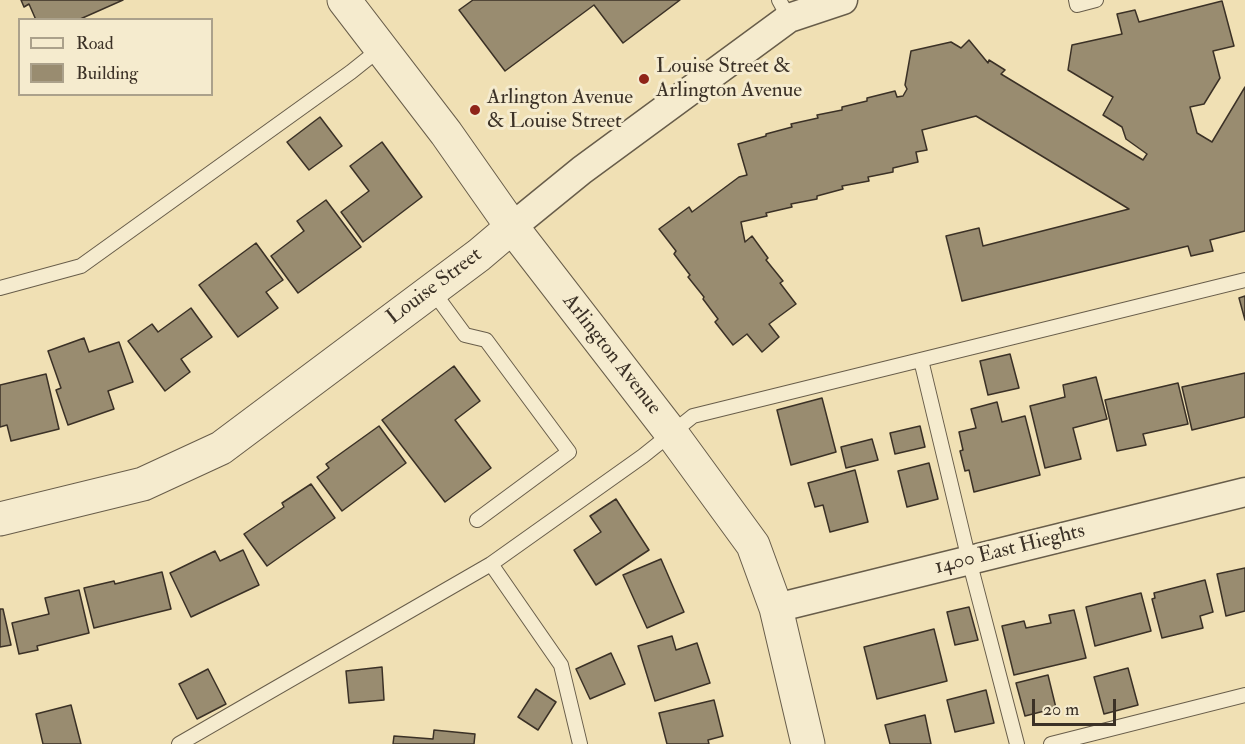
<!DOCTYPE html>
<style>
body{margin:0}
#map{position:relative;width:1245px;height:744px;overflow:hidden;background:#f0e0b4;font-family:"IM FELL Double Pica",serif}
canvas{display:block}
.legend{position:absolute;left:18px;top:18px;width:195px;height:78px;box-sizing:border-box;background:#f5ebce;border:2px solid #aba18b;margin:0;padding:8px 10px;list-style:none;font-size:18px;color:#3b3126}
.legend li{display:flex;align-items:center;gap:12px;height:30px}
.legend b{width:30px;border:2px solid #aba18b}
.scale{position:absolute;left:1032px;top:699px;width:84px;height:27px;box-sizing:border-box;border:3px solid #3b3126;border-top:0;padding-left:8px;font-size:18px;line-height:21px;white-space:nowrap;color:#3b3126;-webkit-text-stroke:4px #f5ebce;paint-order:stroke}
</style>
<div id="map">
<canvas width="1245" height="744"></canvas>
<ul class="legend">
<li><b style="height:8px;background:#f5ebce"></b>Road</li>
<li><b style="height:16px;background:#998c70"></b>Building</li>
</ul>
<div class="scale">20 m</div>
</div>
<script>
const context = document.querySelector('canvas').getContext('2d');
context.lineJoin = 'round';
function fill(path, color) { context.fillStyle = color; context.fill(path, 'evenodd'); }
function trace(path, color, width, dash) { context.strokeStyle = color; context.lineWidth = width; context.lineCap = dash ? 'butt' : 'round'; context.setLineDash(dash || []); context.stroke(path); }
function drawText(font, color, halo, rows, align = 'center') {
  context.font = font + ' "IM FELL Double Pica",serif'; context.lineWidth = 6; context.setLineDash([]); context.textBaseline = 'middle'; context.strokeStyle = halo; context.fillStyle = color; for (const [text, x, y, turn = 0] of rows) {
    context.save(); context.translate(x, y); context.rotate((+turn || 0) * Math.PI / 180); context.textAlign = isNaN(turn) ? turn : align; if (halo) context.strokeText(text, 0, 0); context.fillText(text, 0, 0); context.restore();
  }
}
const building = new Path2D(`
 M 21,0 L 123,0 L 78,20 L 36,20 L 29,4 L 24,7 Z
 M 473,0 L 680,0 L 623,43 L 594,5 L 505,71 L 459,10 Z
 M 1222,1 L 1234,46 L 1213,51 L 1220,78 L 1204,104 L 1190,107 L 1197,133 L 1212,142 L 1245,87 L 1245,231 L 1210,240 L 1213,251 L 1191,256 L 1188,246 L 962,301 L 946,236 L 979,228 L 983,246 L 1129,209 L 976,116 L 922,130 L 927,150 L 916,152 L 918,162 L 893,168 L 893,172 L 868,177 L 869,181 L 842,186 L 843,189 L 817,196 L 817,199 L 791,204 L 792,207 L 766,213 L 767,216 L 741,222 L 745,242 L 752,236 L 768,258 L 766,260 L 783,281 L 780,283 L 796,304 L 769,324 L 779,337 L 762,352 L 747,334 L 733,345 L 715,322 L 718,319 L 703,299 L 704,297 L 688,277 L 690,275 L 674,254 L 676,251 L 659,229 L 689,207 L 692,212 L 739,177 L 747,175 L 738,144 L 766,136 L 766,134 L 792,127 L 791,124 L 818,118 L 817,115 L 842,110 L 842,107 L 867,101 L 867,98 L 895,91 L 897,97 L 903,96 L 907,89 L 905,85 L 911,51 L 951,42 L 961,48 L 969,40 L 988,63 L 989,60 L 1005,70 L 1001,74 L 1143,160 L 1147,154 L 1126,139 L 1122,127 L 1103,115 L 1113,97 L 1068,70 L 1072,45 L 1122,34 L 1117,14 L 1135,10 L 1139,22 Z
 M 320,117 L 342,146 L 309,170 L 287,142 Z
 M 382,142 L 422,197 L 363,242 L 341,212 L 369,191 L 350,166 Z
 M 326,200 L 361,247 L 298,293 L 271,256 L 304,231 L 297,221 Z
 M 256,243 L 283,280 L 266,292 L 278,308 L 238,337 L 199,285 Z
 M 1245,296 L 1245,320 L 1239,298 Z
 M 191,308 L 212,337 L 181,359 L 190,372 L 165,391 L 128,341 L 152,324 L 158,332 Z
 M 84,338 L 89,352 L 119,342 L 133,382 L 108,391 L 114,409 L 68,425 L 56,390 L 61,388 L 48,351 Z
 M 1010,354 L 1019,388 L 988,395 L 980,361 Z
 M 454,366 L 480,401 L 455,420 L 491,468 L 445,502 L 382,420 Z
 M 1245,373 L 1245,417 L 1192,430 L 1182,387 Z
 M 46,374 L 59,429 L 11,441 L 7,425 L 0,427 L 0,385 Z
 M 1096,377 L 1107,419 L 1073,428 L 1081,459 L 1045,468 L 1030,406 L 1065,397 L 1063,385 Z
 M 1178,383 L 1188,424 L 1143,434 L 1146,445 L 1117,451 L 1105,400 Z
 M 822,398 L 836,452 L 791,465 L 777,410 Z
 M 997,402 L 1002,422 L 1025,416 L 1040,475 L 974,492 L 969,470 L 965,471 L 960,451 L 963,450 L 959,432 L 976,428 L 971,409 Z
 M 379,426 L 406,463 L 342,511 L 317,477 L 329,468 L 326,464 Z
 M 920,426 L 925,447 L 895,454 L 890,433 Z
 M 872,439 L 878,460 L 846,468 L 841,447 Z
 M 929,463 L 938,499 L 907,507 L 898,471 Z
 M 855,470 L 868,522 L 830,532 L 823,505 L 815,507 L 808,483 Z
 M 311,484 L 335,518 L 267,566 L 244,534 L 284,507 L 282,503 Z
 M 616,499 L 649,550 L 596,585 L 574,550 L 601,532 L 590,516 Z
 M 243,550 L 259,585 L 191,617 L 170,573 L 215,551 L 220,561 Z
 M 661,559 L 684,612 L 647,628 L 623,575 Z
 M 1245,568 L 1245,611 L 1226,616 L 1217,574 Z
 M 162,572 L 171,609 L 94,628 L 84,588 L 114,581 L 115,584 Z
 M 1205,580 L 1213,612 L 1200,616 L 1203,628 L 1162,638 L 1152,599 L 1155,598 L 1154,593 Z
 M 79,590 L 89,633 L 37,646 L 38,650 L 19,654 L 12,623 L 49,614 L 45,598 Z
 M 1141,593 L 1151,631 L 1095,646 L 1086,607 Z
 M 969,607 L 978,640 L 955,645 L 947,612 Z
 M 0,609 L 3,609 L 11,645 L 0,647 Z
 M 1074,610 L 1086,658 L 1014,675 L 1002,626 L 1024,621 L 1026,628 L 1051,623 L 1049,615 Z
 M 934,629 L 947,681 L 877,699 L 864,647 Z
 M 672,636 L 676,650 L 697,643 L 710,683 L 655,701 L 638,646 Z
 M 611,653 L 625,684 L 590,699 L 576,669 Z
 M 382,667 L 384,700 L 349,703 L 346,671 Z
 M 1128,668 L 1138,705 L 1104,714 L 1094,677 Z
 M 208,669 L 226,704 L 197,719 L 179,684 Z
 M 1048,675 L 1056,708 L 1025,716 L 1016,683 Z
 M 536,689 L 556,702 L 538,730 L 518,717 Z
 M 986,690 L 994,723 L 955,732 L 947,700 Z
 M 714,700 L 723,736 L 708,740 L 709,744 L 667,744 L 659,713 Z
 M 71,705 L 81,744 L 43,744 L 36,714 Z
 M 925,715 L 931,744 L 890,744 L 885,725 Z
 M 434,730 L 475,734 L 474,744 L 393,744 L 394,736 L 433,739 Z`);
const service = new Path2D(`
 M 779,0 L 789,18
 M 1076,0 L 1077,5 L 1096,0
 M 0,288 L 81,266 L 351,72 L 381,48
 M 432,290 L 465,335 L 486,340 L 569,452 L 477,520
 M 921,360 L 969,560 L 1017,744
 M 491,564 L 561,665 L 580,744
 M 179,744 L 491,564 L 643,456 L 693,416 L 1245,280
 M 1051,744 L 1245,695`);
const minor = new Path2D(`
 M 512,227 L 582,170 L 789,18 L 843,0
 M 776,608 L 1245,492`);
const tertiary = new Path2D(`
 M 344,0 L 446,133 L 512,227 L 672,434 L 753,545 L 776,608 L 808,744
 M 0,519 L 143,484 L 221,448 L 479,255 L 512,227`);
const markers = [
 [644,79,6,"#8f2418"],
 [475,110,6,"#8f2418"]
];
const poiNames = [
 ["Louise Street &",656,67],
 ["Arlington Avenue",656,91],
 ["Arlington Avenue",487,98],
 ["& Louise Street",487,122]
];
const streetNames = [
 ["Louise Street",435,287,-37],
 ["Arlington Avenue",611,355,52],
 ["1400 East Hieghts",1010,550,-14]
];
fill(building, '#998c70');
trace(building, '#3b3126', 1.5);
trace(service, '#685d4a', 16);
trace(minor, '#685d4a', 31);
trace(tertiary, '#685d4a', 35);
trace(service, '#f5ebce', 14);
trace(minor, '#f5ebce', 28);
trace(tertiary, '#f5ebce', 33);
for (const [x, y, r, color] of markers) { const dot = new Path2D(); dot.arc(x, y, r, 0, 2 * Math.PI); context.fillStyle = color; context.fill(dot); trace(dot, '#f5ebce', 2); }
drawText('21px', '#3b3126', '#f5ebce', poiNames, 'left');
drawText('21px', '#3b3126', '#f5ebce', streetNames);
</script>
